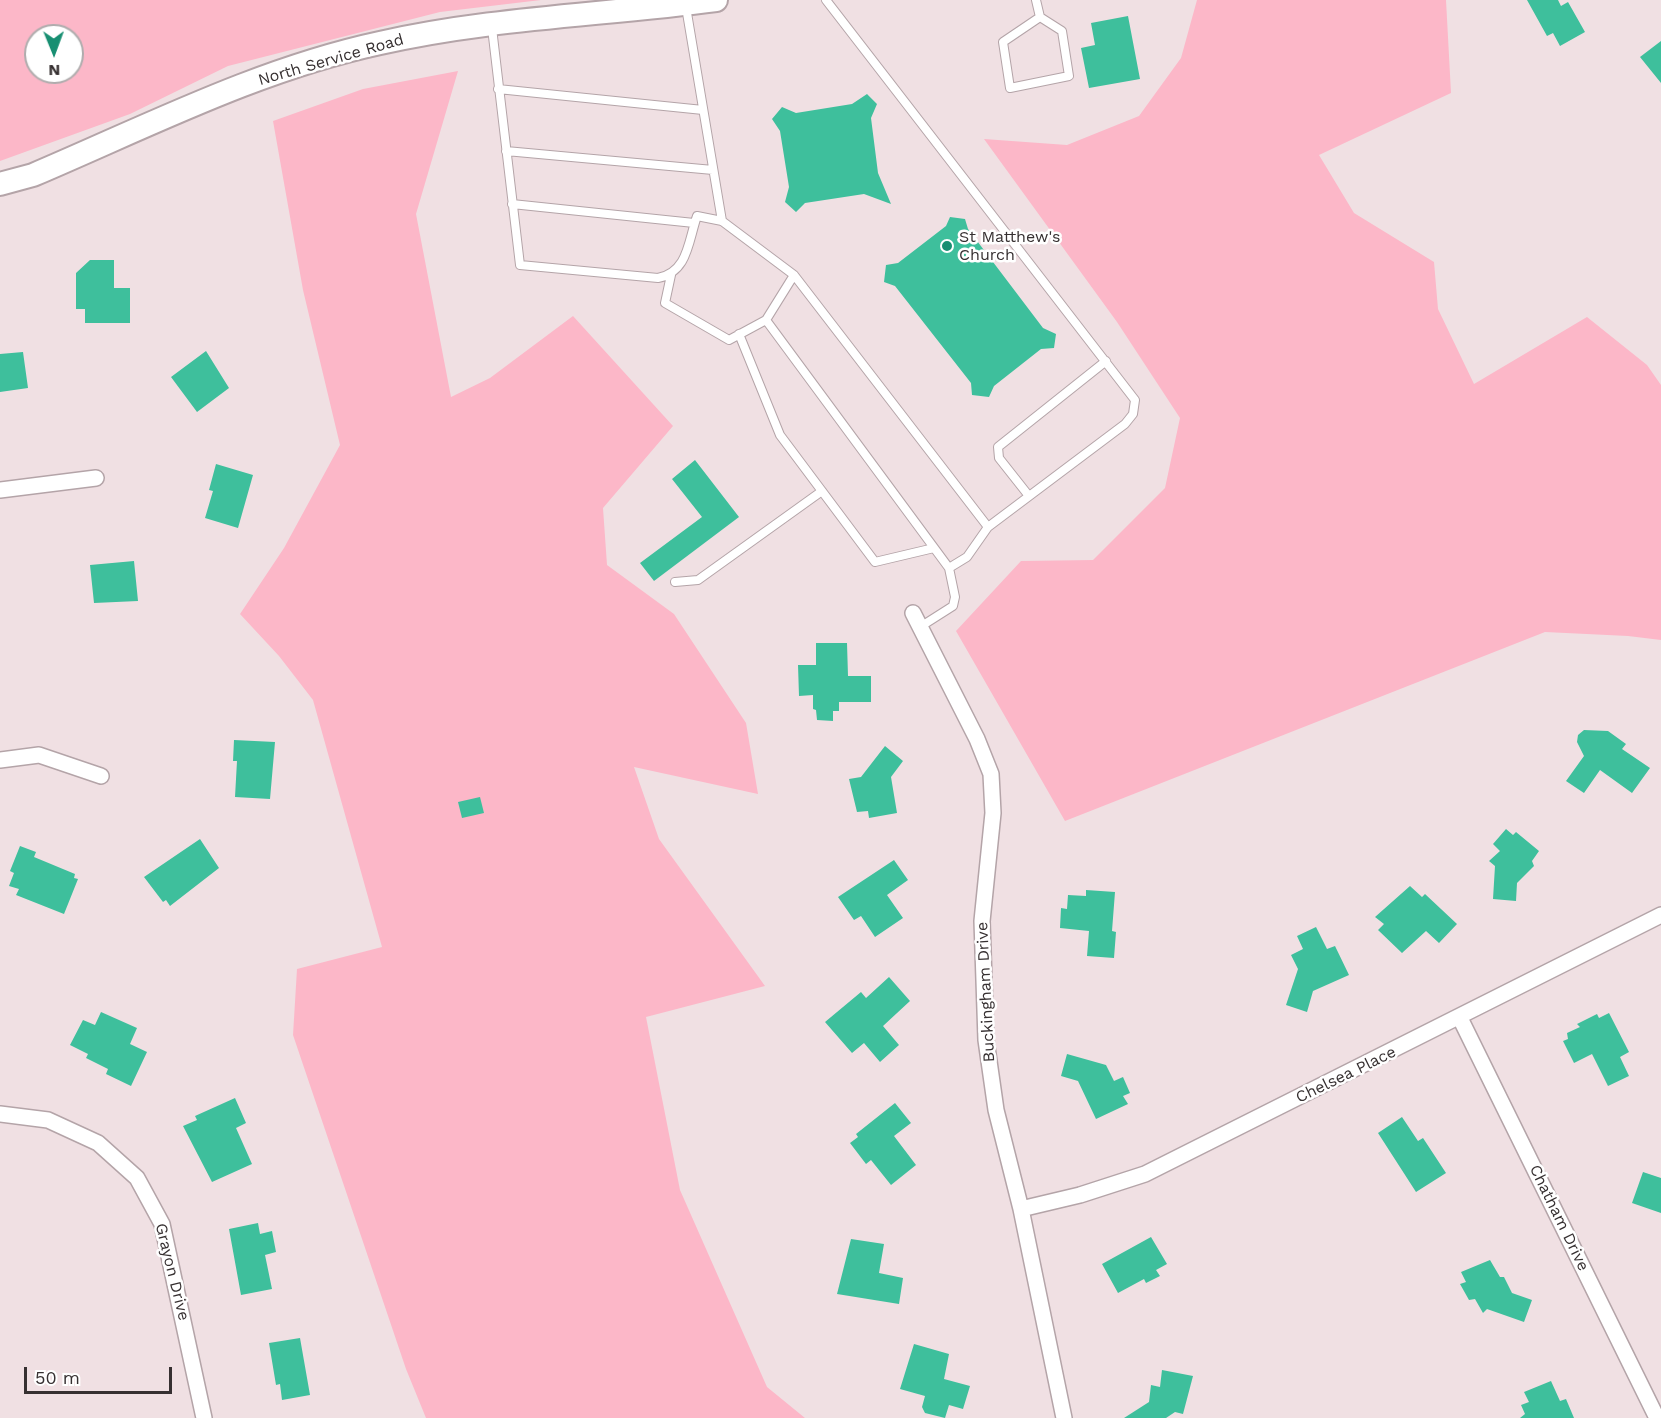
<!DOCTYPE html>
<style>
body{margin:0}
#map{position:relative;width:1661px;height:1418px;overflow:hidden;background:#f0e0e3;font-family:"Work Sans",sans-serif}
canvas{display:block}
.north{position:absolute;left:24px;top:24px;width:60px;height:60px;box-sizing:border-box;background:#fff;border:2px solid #afacad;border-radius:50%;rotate:179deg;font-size:16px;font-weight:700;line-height:24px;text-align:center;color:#363031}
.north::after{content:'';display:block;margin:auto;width:21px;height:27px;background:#188f72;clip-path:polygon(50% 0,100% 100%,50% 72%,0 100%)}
.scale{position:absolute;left:24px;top:1367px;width:148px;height:27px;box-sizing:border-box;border:3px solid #363031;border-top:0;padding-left:8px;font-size:18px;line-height:21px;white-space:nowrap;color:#363031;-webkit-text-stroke:4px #fff;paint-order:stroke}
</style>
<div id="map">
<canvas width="1661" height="1418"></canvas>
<div class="north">N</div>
<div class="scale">50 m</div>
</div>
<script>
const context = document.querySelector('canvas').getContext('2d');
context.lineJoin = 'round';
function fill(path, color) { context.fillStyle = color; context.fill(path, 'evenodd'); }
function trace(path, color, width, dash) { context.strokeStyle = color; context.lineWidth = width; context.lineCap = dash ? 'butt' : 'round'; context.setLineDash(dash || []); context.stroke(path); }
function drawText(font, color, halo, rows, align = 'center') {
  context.font = font + ' "Work Sans",sans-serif'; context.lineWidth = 5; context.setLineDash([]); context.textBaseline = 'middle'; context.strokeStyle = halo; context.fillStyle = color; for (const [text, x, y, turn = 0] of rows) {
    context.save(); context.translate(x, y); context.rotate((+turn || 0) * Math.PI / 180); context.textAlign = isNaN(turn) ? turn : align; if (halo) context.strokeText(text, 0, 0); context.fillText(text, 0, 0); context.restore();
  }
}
const green = new Path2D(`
 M 0,0 L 541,0 L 440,12 L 228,66 L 130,114 L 0,161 ZM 36,36 L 72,36 L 72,72 L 36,72 Z
 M 1197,0 L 1446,0 L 1451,93 L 1319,155 L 1354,213 L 1434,262 L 1438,309 L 1474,384 L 1587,317 L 1647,365 L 1661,385 L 1661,640 L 1628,636 L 1545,632 L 1065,821 L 956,631 L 1021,561 L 1093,560 L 1165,488 L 1180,418 L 1117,322 L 984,139 L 1067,145 L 1139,116 L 1181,58 Z
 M 458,71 L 416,214 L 451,397 L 490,378 L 573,316 L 673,426 L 603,508 L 607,565 L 674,614 L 746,723 L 758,794 L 634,767 L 659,839 L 765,986 L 646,1017 L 680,1190 L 767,1387 L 805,1418 L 426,1418 L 406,1369 L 293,1035 L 297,969 L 382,947 L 313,700 L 279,656 L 240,614 L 284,548 L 340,445 L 303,290 L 273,121 L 363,89 Z`);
const building = new Path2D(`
 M 1527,0 L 1558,0 L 1561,6 L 1568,2 L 1585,32 L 1560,46 L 1553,33 L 1547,36 Z
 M 1128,16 L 1140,79 L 1089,88 L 1081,48 L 1095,45 L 1091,23 Z
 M 1661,41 L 1661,83 L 1640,57 Z
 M 867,94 L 877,104 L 871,118 L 878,173 L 891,204 L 864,194 L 805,203 L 796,212 L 785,202 L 789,187 L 780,131 L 772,119 L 782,107 L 796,113 L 852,104 Z
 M 950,217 L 965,219 L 968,229 L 1043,328 L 1056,334 L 1054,348 L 1041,349 L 994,386 L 989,397 L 972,395 L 971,383 L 895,286 L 884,282 L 886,265 L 898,263 L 946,226 Z
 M 90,260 L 114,260 L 114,288 L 130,288 L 130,323 L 85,323 L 85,309 L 76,309 L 76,273 Z
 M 206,351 L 229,388 L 197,412 L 171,377 Z
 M 23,352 L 28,388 L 0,392 L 0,354 Z
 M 695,460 L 739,517 L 654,581 L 640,563 L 702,517 L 672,479 Z
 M 216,464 L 253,475 L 238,528 L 205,518 L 213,491 L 209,490 Z
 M 134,561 L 138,601 L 94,603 L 90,565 Z
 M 816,643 L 847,643 L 848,676 L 871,676 L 871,702 L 839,702 L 839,711 L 833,711 L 833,721 L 817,720 L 816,710 L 813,709 L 813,695 L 799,696 L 798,665 L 816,665 Z
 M 1584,730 L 1608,731 L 1626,744 L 1622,749 L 1650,768 L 1632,793 L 1600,770 L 1584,793 L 1566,781 L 1584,756 L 1577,742 L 1578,735 Z
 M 234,740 L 275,742 L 270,799 L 235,797 L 237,761 L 233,761 Z
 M 885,746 L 903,761 L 891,777 L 897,813 L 869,818 L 868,811 L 857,812 L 849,779 L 861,777 Z
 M 480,797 L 484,813 L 462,818 L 458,802 Z
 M 1506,829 L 1513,835 L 1516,832 L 1539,851 L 1532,861 L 1534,866 L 1517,883 L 1516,901 L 1493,899 L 1495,866 L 1489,861 L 1500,851 L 1493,844 Z
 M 200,839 L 219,868 L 170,906 L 166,900 L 163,902 L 144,877 Z
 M 20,846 L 36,852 L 34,857 L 75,874 L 74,878 L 78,879 L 64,914 L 16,895 L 19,889 L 9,886 L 14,873 L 10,871 Z
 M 894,860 L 908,880 L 887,895 L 903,918 L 875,937 L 861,916 L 854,920 L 838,897 Z
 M 1410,886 L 1422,897 L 1425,894 L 1457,924 L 1439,943 L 1426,931 L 1402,953 L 1378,930 L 1384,924 L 1375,917 Z
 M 1086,890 L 1115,892 L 1112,931 L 1116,932 L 1114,958 L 1087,956 L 1089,931 L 1060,928 L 1061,908 L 1067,909 L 1068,895 L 1086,896 Z
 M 1316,927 L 1327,949 L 1335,946 L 1349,975 L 1313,991 L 1307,1012 L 1286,1005 L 1298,969 L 1291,955 L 1303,949 L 1297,936 Z
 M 889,977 L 910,1001 L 883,1026 L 899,1045 L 880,1062 L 864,1043 L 852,1053 L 825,1022 L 861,992 L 866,998 Z
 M 101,1012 L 137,1028 L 130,1044 L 147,1052 L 131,1086 L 106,1074 L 108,1069 L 86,1058 L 88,1054 L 70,1045 L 83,1020 L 95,1025 Z
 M 1609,1013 L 1629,1052 L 1620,1057 L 1629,1076 L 1608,1086 L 1592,1054 L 1574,1063 L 1563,1041 L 1568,1039 L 1567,1033 L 1580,1027 L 1577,1024 L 1597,1014 L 1599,1018 Z
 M 1067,1054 L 1106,1065 L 1114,1081 L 1123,1077 L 1130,1093 L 1123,1096 L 1128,1104 L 1096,1119 L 1078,1081 L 1061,1076 Z
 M 235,1098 L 246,1123 L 236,1128 L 252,1164 L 212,1182 L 183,1126 L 197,1120 L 195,1116 Z
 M 895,1103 L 911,1123 L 894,1136 L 916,1165 L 891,1185 L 871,1160 L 866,1164 L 850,1143 L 858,1137 L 856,1134 Z
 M 1402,1117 L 1418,1141 L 1423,1138 L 1446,1173 L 1416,1192 L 1378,1133 Z
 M 1643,1172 L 1661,1178 L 1661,1213 L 1632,1203 Z
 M 258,1223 L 260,1234 L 272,1231 L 276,1252 L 265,1255 L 272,1289 L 241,1295 L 229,1229 Z
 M 1151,1237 L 1167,1264 L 1156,1270 L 1160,1276 L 1146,1283 L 1144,1279 L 1118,1293 L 1102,1264 Z
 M 851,1239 L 884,1244 L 879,1273 L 903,1278 L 899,1304 L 837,1294 Z
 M 1490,1260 L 1500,1277 L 1504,1277 L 1512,1293 L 1532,1300 L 1524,1322 L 1487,1309 L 1483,1313 L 1475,1299 L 1469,1300 L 1460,1284 L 1466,1282 L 1461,1272 Z
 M 300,1338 L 310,1395 L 282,1400 L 280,1384 L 276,1385 L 269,1343 Z
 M 914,1344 L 949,1354 L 944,1379 L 970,1386 L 963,1409 L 949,1405 L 945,1418 L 925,1413 L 922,1407 L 925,1396 L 900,1389 Z
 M 1162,1370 L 1193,1376 L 1183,1414 L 1175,1412 L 1166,1418 L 1124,1418 L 1149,1402 L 1151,1385 L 1160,1387 Z
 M 1551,1381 L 1560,1401 L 1566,1399 L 1574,1418 L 1520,1418 L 1525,1414 L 1521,1405 L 1529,1402 L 1524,1392 Z`);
const lane = new Path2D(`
 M 1036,0 L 1040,17 L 1062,31 L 1069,76 L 1010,88 L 1003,42 L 1040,17
 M 686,7 L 722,221
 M 492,28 L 520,265 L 658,278 C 688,272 688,242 697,216 L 722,221 L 794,275 L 988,527 L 1125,424 L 1133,414 L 1135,400 L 826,0
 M 498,89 L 703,110
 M 506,151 L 713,170
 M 512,204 L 694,223
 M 671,275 L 665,303 L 729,340 L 766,320 L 949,568 L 967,557 L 988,527
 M 766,320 L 794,275
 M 739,334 L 780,435 L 875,562 L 934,548
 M 1029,496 L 999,458 L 998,447 L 1106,361
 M 675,582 L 698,580 L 822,491
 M 920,627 L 953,606 L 955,597 L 949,568`);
const street = new Path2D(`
 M 0,490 L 96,478
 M 913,613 L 977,739 L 991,774 L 993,813 L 982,921 L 986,1040 L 996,1110 L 1021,1209 L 1064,1418
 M 0,760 L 39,755 L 101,776
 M 1460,1018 L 1657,1418
 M 0,1114 L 48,1120 L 98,1143 L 137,1178 L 162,1224 L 204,1418
 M 1021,1209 L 1080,1195 L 1145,1174 L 1661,915`);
const secondary = new Path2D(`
 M 0,184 L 33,175 C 146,127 259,69 380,43 C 490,18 604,15 716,0`);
const markers = [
 [947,246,6,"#188f72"]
];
const streetNames = [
 ["North Service Road",331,60,-16],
 ["Buckingham Drive",986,992,-93],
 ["Chelsea Place",1346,1075,-26],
 ["Chatham Drive",1559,1218,64],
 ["Grayon Drive",172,1272,76]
];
const poiNames = [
 ["St Matthew's",959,237],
 ["Church",959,255]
];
fill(green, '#fcb7c8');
fill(building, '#3ebf9c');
trace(lane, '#b4a4a8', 10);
trace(street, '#b4a4a8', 18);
trace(secondary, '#b4a4a8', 26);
trace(lane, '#fff', 8);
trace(street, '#fff', 15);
trace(secondary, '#fff', 22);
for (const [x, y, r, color] of markers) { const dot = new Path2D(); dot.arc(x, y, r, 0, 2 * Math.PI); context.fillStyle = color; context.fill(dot); trace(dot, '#fff', 2); }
drawText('16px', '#363031', '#fff', streetNames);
drawText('16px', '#363031', '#fff', poiNames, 'left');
</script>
